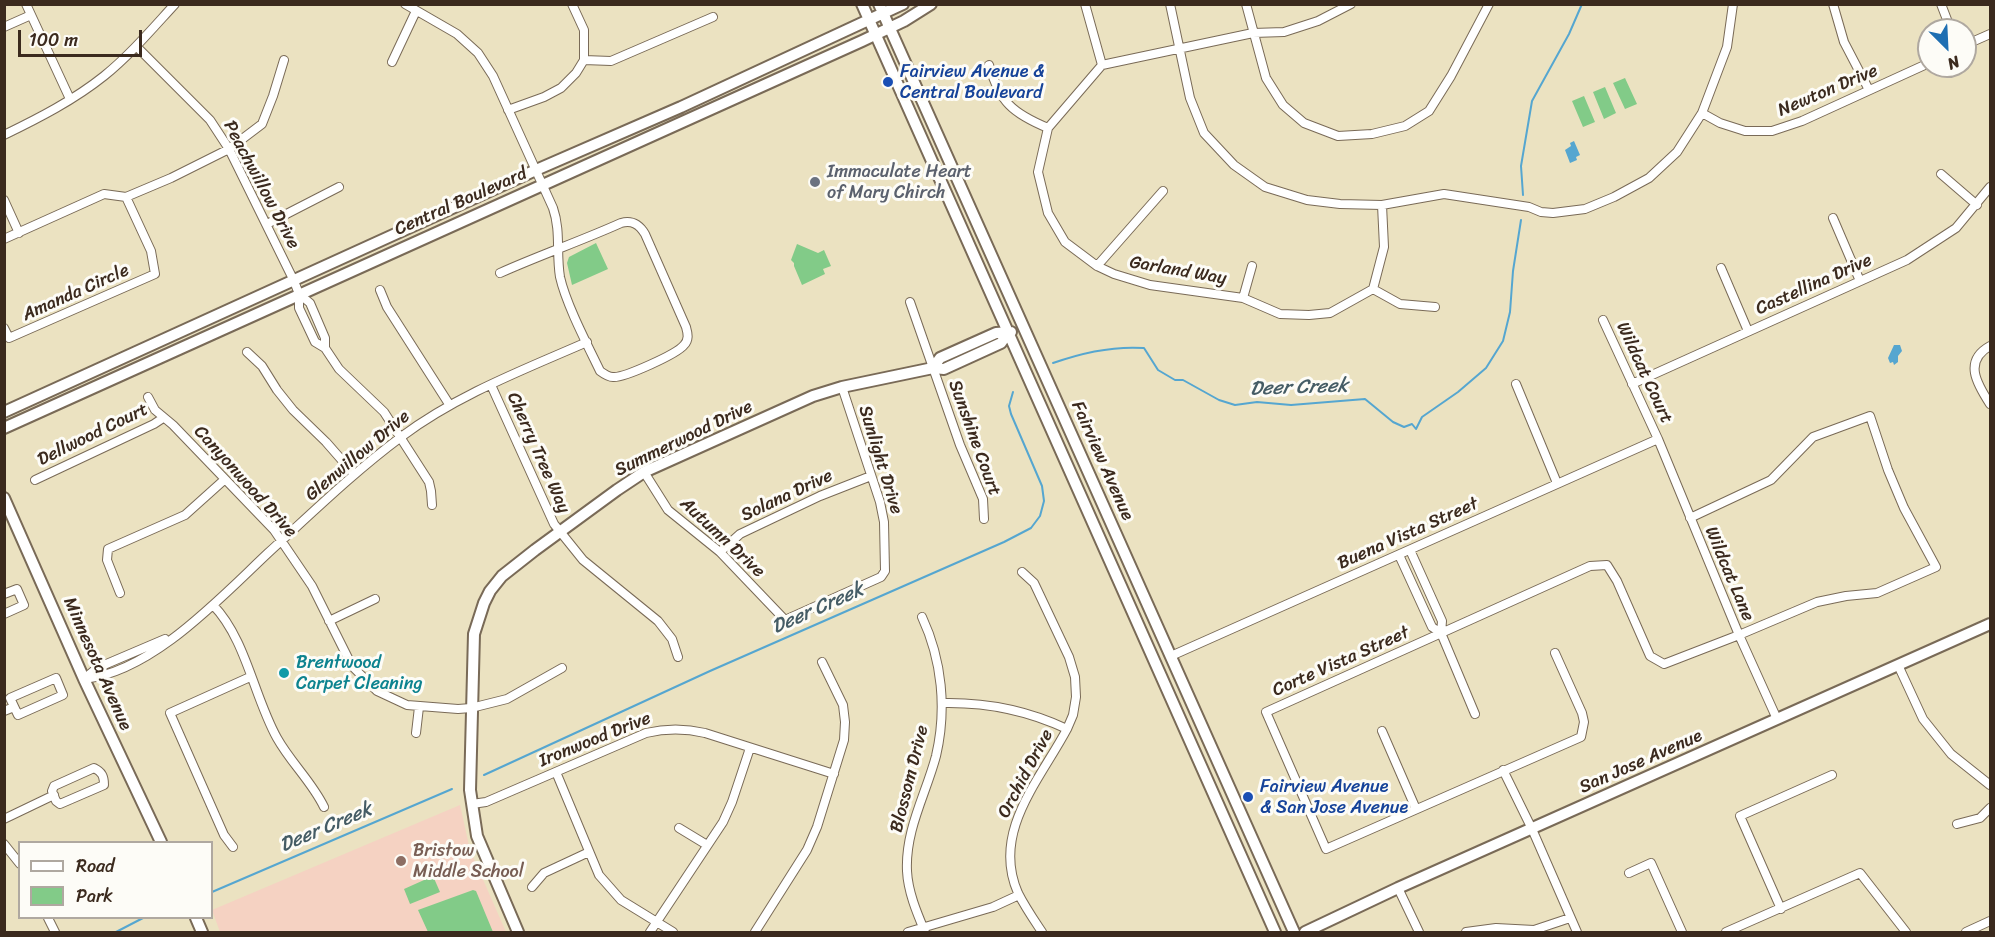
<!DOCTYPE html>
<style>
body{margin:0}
#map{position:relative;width:1995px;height:937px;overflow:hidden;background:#ebe2c1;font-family:Sriracha,sans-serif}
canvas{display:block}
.frame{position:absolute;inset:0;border:6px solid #3b2a1e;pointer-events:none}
.legend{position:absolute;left:18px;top:841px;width:195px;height:78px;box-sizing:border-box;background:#fdfcf7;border:2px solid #afa8a0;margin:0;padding:8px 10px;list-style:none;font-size:18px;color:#3b2a1e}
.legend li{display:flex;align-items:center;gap:12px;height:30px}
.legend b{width:30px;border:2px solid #afa8a0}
.north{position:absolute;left:1917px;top:18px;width:60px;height:60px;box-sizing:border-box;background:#fdfcf7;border:2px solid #afa8a0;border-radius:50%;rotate:156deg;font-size:16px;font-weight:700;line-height:24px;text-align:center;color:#3b2a1e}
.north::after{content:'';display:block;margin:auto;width:21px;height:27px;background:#1f6fb2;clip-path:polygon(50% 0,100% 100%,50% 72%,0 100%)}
.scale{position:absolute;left:18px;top:30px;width:124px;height:27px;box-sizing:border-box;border:3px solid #3b2a1e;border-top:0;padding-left:8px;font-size:18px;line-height:21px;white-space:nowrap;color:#3b2a1e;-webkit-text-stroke:4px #fdfcf7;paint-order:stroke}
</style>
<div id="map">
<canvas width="1995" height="937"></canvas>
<div class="frame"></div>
<ul class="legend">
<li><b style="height:8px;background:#fff"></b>Road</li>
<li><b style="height:16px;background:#82cb88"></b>Park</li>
</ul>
<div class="north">N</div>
<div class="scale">100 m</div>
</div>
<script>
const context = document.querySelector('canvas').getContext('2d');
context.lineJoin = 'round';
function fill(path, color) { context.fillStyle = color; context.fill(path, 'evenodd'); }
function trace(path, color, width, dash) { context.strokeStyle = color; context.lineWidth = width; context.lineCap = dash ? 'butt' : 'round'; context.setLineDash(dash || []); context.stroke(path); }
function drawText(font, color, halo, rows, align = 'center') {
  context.font = font + ' Sriracha,sans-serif'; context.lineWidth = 6; context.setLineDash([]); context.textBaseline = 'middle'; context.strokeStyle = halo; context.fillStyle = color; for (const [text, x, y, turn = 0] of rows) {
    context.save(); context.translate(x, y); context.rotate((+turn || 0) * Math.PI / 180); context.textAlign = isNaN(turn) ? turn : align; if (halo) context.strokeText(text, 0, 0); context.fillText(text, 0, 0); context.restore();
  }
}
const built = new Path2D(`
 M 460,805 L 470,850 L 506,932 L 220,932 L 212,910 Z`);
const green = new Path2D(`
 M 1625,78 L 1637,104 L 1625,109 L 1613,83 Z
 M 1605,87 L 1616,113 L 1604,119 L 1593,92 Z
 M 1584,96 L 1595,122 L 1583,127 L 1572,101 Z
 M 596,243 L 608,269 L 572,285 L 567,263 L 569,257 Z
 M 797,244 L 818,253 L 824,250 L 831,266 L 823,269 L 825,274 L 802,285 L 794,266 L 794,263 L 791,260 Z
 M 433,876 L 440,892 L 410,904 L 404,889 Z
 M 473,890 L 476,891 L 493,932 L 428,932 L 418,910 Z`);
const water = new Path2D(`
 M 1574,141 L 1580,155 L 1576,157 L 1577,160 L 1570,163 L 1565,150 L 1571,146 L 1570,143 Z
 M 1894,345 L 1900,345 L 1902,351 L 1898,356 L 1898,362 L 1894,365 L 1893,362 L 1890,363 L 1888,358 Z`);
const stream = new Path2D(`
 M 1523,195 L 1521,166 L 1532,101 L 1569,34 L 1582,4
 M 1053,363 C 1081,353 1114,346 1144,348 L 1158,370 L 1175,380 L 1183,380 L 1219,400 L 1235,405 L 1257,402 L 1291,405 L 1365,399 L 1393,422 L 1404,427 L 1412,424 L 1416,429 L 1422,417 L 1458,392 L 1486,368 L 1503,341 L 1510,312 L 1513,271 L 1521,220
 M 484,775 L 710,671 L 1004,542 L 1031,528 L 1040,516 L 1044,501 L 1042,486 L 1011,414 L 1009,406 L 1013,392
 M 212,892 L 452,789
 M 116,932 L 143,918`);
const street = new Path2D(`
 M 26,4 L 70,99
 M 405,4 L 457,34 L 478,53 L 493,76 L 553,208 C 561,231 556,253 560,277 C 566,304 588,346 600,371 C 604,374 608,377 613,377 C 624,378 677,354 684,345 C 689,340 688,334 686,327 L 645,234 C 639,224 632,220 621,223 C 581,241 540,255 500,273
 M 1085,4 L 1102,65
 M 1170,4 L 1190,98 L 1204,133 L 1234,165 L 1265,187 L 1307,200 L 1340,204 L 1382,205 L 1444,194 L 1529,207 L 1541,212 L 1553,213 L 1585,209 L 1614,197 L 1649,178 L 1677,152 L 1702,113 L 1727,47 L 1733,4
 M 1246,4 L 1266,78 L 1283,105 L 1304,123 L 1338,136 L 1372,134 L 1405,126 L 1429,111 L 1451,76 L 1489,4
 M 1351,4 L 1318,21 L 1284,32 L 1253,33 L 1102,65 L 1048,128 L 1038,172 L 1048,213 L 1065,242 L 1097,266 L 1114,274 L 1150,285 L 1243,298 L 1280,314 L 1309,315 L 1330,313 L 1373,289 L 1384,247 L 1382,205
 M 1833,4 L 1844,42 L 1869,90
 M 1941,4 L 1951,30
 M 4,27 L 31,15
 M 1965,45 L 1990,34
 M 137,47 L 210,120 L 229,149 L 294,281 L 299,294 L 299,308 L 315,342 L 325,348 L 339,369 L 384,412 L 429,482 L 431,491 L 432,505
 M 584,60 L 611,61 L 713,17
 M 392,62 L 416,11
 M 989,65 C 1000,102 1012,113 1048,128
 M 508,110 L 544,97 L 561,88 L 576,73 L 584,60 L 584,30 L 572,4
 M 1702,113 L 1720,123 L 1745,131 L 1772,131 L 1802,121 L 1929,63
 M 4,135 C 39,118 74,100 104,76 C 130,55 152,29 175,4
 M 1941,174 L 1977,205
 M 4,200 L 19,233
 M 1833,218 L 1860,281
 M 267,224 L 339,187
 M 4,239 L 104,194 L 126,197 L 171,178 L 229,149 L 262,124 L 273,96 L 284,60
 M 1097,266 L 1163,191
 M 1721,268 L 1748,331
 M 1373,289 L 1400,304 L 1435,307
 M 380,290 L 387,307 L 449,404
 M 299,294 L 310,303 L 325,338 L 325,348
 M 1243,298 L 1252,266
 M 910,302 L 960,445 L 983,499 L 984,519
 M 1603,320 L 1658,439 L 1739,635 L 1777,719
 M 4,328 L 9,338 L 155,274 L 151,251 L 126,197
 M 1990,346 C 1963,361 1977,384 1990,404
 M 247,352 L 262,366 L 277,390 L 293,410 L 326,442 L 354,474
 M 1516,384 L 1557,483
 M 1632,384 L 1907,260 L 1956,228 L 1990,187
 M 491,385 L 554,524 L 583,560 L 658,621 L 672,639 L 678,657
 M 148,397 L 155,410 L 173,425 L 274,530 L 312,586 L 352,666 L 377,691 L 407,705 L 458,709 L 471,708 L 507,699 L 562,668
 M 644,472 L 668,510 L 720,552 L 785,620 L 881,577 L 885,571 L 884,522 L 880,502 L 842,387
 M 35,480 L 154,424 L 163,418
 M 1410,550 L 1442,621 L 1441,633 L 1475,714
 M 720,552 L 740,534 L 820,496 L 871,476
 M 1399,555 L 1432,627 L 1441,633
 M 1022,572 L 1034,583 L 1069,657 L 1075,677 L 1076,697 L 1073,715 L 1067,729 C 1040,780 991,832 1018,893 C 1025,907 1034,920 1042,932
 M 120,593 L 107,560 L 108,549 L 185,515 L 224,480
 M 4,594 L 17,589 L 24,605 L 4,614
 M 213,605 C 246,639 254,697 277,738 C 291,763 312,782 324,807
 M 922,617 C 942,660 947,709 936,756 C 926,794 905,830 907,871 C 908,892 917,913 925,932
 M 329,621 L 375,599
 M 1555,653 L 1582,713 L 1584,722 L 1581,737 L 1326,849 L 1266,712 L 1590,566 L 1607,565 L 1617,581 L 1650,656 L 1664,664 L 1739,635 L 1817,602 L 1846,596 L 1877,593 L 1936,567 L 1904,508 L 1888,470 L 1870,416 L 1813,437 L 1771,480 L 1690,518
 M 1171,656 L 1658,439
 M 1898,665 L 1923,719 L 1951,754 L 1990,785
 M 56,678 L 63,695 L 18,715 L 10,698 Z
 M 85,678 L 97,668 L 165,639
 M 84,679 C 152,672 220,598 268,553 C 312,513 354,472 401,437 C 457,395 523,370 587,342
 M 942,703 C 987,702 1027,710 1067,729
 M 4,711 L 14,707
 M 1382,731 L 1416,809
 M 416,733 L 419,707
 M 94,768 C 102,772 104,776 104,785 L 60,804 L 56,801 L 52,791 L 54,786 Z
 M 1503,770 L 1532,829 L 1577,932
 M 556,772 L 599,875 L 621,900 L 673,932
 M 472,804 L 486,802 L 646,733 C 667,728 684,728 705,733 L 834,774
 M 4,819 L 54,795
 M 1957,824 L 1980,818 L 1990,808
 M 679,828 L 707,845
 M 4,844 L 20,864
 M 233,847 L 224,835 L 170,713 L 250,677
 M 1629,873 L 1651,863 L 1682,932
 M 532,887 L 544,873 L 589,852
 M 1398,888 L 1419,932
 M 1781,909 L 1740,816 L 1832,775
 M 48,918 L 55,932
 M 650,932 L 723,822 L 732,802 L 750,748
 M 755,932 L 807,850 L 817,827 L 844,740 L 845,722 L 843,705 L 822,662
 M 908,932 L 993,907 L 1019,895
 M 1466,932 L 1496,928 L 1534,930 L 1570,918
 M 1726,932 L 1860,873 L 1906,932
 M 1966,932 L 1990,921`);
const secondary = new Path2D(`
 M 862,4 L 1275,932
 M 879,4 L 1294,932
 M 933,368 L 940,358 L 996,333 L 1011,332
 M 4,412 L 536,170 L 681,107 L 903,4
 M 4,428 L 862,41 L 904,21 L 931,4
 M 4,498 L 84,679 L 161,842
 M 196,918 L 202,932
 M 518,932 L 477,836 L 470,790 L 474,634 L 484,603 L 490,591 L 502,576 L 535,550 L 617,490 L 644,472 L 813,396 L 842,387 L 933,368 L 944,369 L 1001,343 L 1008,333
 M 1305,932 L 1398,888 L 1990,624`);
const markers = [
 [888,82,6,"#1a4fb4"],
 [815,182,6,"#6b7280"],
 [284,673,6,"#0f9aa8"],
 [1248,797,6,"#1a4fb4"],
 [401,861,6,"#8d6e63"]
];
const transitNames = [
 ["Fairview Avenue &",900,72],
 ["Central Boulevard",900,93],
 ["Fairview Avenue",1260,787],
 ["& San Jose Avenue",1260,808]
];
const streetNames = [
 ["Newton Drive",1828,91,-23],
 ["Peachwillow Drive",261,185,62],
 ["Central Boulevard",461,202,-24],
 ["Garland Way",1178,271,10],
 ["Castellina Drive",1814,285,-24],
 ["Amanda Circle",76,293,-24],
 ["Wildcat Court",1644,373,65],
 ["Dellwood Court",93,435,-26],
 ["Sunshine Court",974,438,70],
 ["Summerwood Drive",684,439,-26],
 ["Cherry Tree Way",538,453,66],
 ["Glenwillow Drive",358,456,-40],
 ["Sunlight Drive",880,460,73],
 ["Fairview Avenue",1102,461,66],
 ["Canyonwood Drive",245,482,48],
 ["Solana Drive",787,496,-25],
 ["Buena Vista Street",1408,534,-24],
 ["Autumn Drive",722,538,43],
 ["Wildcat Lane",1729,574,67],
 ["Corte Vista Street",1341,662,-24],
 ["Minnesota Avenue",97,664,66],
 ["Ironwood Drive",595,740,-22],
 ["San Jose Avenue",1641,762,-24],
 ["Orchid Drive",1026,774,-62],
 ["Blossom Drive",910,779,-76]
];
const worshipNames = [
 ["Immaculate Heart",827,172],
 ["of Mary Chirch",827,193]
];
const cultureNames = [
 ["Brentwood",296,663],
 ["Carpet Cleaning",296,684]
];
const educationNames = [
 ["Bristow",413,851],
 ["Middle School",413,872]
];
const waterNames = [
 ["Deer Creek",1299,388,-2],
 ["Deer Creek",818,609,-24],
 ["Deer Creek",326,828,-23]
];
fill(built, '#f5d2c2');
fill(green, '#82cb88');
fill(water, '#55a6d0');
trace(stream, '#55a6d0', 2);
trace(street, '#796a57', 10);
trace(secondary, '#796a57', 14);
trace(street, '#fff', 8);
trace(secondary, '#fff', 10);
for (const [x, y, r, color] of markers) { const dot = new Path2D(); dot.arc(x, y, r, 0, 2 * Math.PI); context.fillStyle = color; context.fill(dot); trace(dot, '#fdfcf7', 2); }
drawText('18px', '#164399', '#fdfcf7', transitNames, 'left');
drawText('18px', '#3b2a1e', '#fdfcf7', streetNames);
drawText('18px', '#5b616d', '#fdfcf7', worshipNames, 'left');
drawText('18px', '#0d838f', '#fdfcf7', cultureNames, 'left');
drawText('18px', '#785e54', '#fdfcf7', educationNames, 'left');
drawText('italic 20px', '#455c65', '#fdfcf7', waterNames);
</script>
